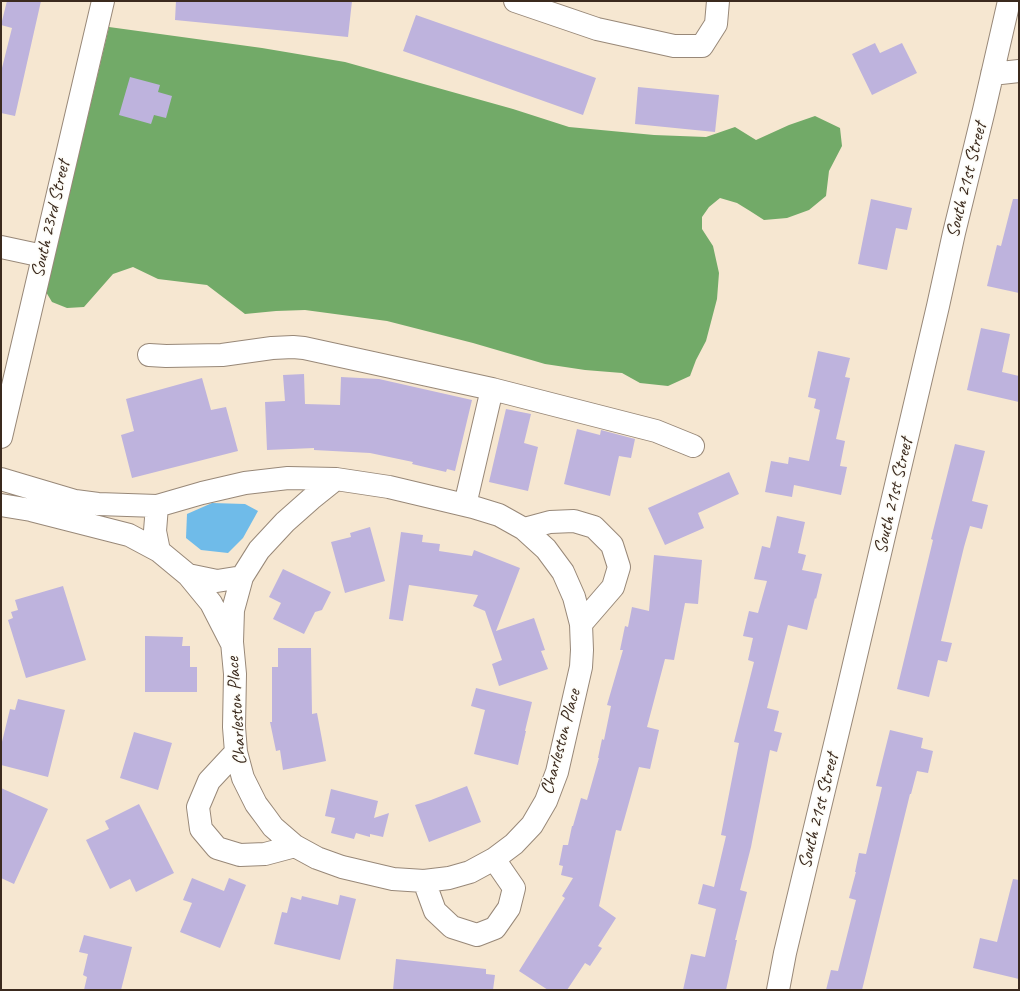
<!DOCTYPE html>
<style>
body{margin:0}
#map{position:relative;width:1020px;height:991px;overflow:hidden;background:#f6e7d1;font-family:Caveat,sans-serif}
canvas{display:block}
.frame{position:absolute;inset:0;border:2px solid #3b2a1e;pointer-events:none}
</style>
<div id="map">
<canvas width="1020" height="991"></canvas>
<div class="frame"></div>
</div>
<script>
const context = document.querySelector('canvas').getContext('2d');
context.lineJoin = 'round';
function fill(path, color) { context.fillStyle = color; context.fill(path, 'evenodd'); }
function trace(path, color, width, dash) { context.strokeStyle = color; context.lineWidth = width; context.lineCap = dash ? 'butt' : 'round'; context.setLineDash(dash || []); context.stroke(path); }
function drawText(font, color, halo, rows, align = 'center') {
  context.font = font + ' Caveat,sans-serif'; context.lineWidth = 3; context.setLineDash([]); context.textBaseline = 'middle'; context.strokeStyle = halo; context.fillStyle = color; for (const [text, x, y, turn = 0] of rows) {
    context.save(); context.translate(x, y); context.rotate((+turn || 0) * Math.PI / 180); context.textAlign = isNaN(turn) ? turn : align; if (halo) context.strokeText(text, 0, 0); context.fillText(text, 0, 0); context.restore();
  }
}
const forest = new Path2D(`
 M 109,27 L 262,48 L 345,62 L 513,109 L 569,127 L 654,135 L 706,137 L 735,127 L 756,140 L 789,125 L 815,116 L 840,128 L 842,146 L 829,171 L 826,196 L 809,210 L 787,218 L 764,220 L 750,211 L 737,203 L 720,198 L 709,207 L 702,217 L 702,229 L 713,246 L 719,273 L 717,299 L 706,341 L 696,360 L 690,376 L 668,386 L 640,383 L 622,373 L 585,370 L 545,364 L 473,343 L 387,321 L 305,310 L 276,311 L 245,314 L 207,285 L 158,279 L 133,267 L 113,274 L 84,307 L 67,308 L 52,302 L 46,292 Z`);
const water = new Path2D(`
 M 212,503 L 245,504 L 258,511 L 243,538 L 228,553 L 201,550 L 186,538 L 187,514 Z`);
const building = new Path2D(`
 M 7,1 L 41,1 L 15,116 L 1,113 L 1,72 L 12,28 L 1,25 Z
 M 176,1 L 352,1 L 348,37 L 175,20 Z
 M 416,15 L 596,78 L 583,115 L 403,51 Z
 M 875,43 L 880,53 L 902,43 L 917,73 L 872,95 L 852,54 Z
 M 130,77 L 160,85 L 158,92 L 172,96 L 166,118 L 154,115 L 151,124 L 119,115 Z
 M 638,87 L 719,95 L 715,132 L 635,124 Z
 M 871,199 L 912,208 L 907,230 L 896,228 L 887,270 L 858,264 Z
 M 1013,199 L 1019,199 L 1019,293 L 987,286 L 997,245 L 1001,246 Z
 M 981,328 L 1010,334 L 1002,372 L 1019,376 L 1019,402 L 967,390 Z
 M 818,351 L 850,358 L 845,377 L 850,378 L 836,439 L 845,441 L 840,466 L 847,467 L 841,495 L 794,485 L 792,497 L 765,492 L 771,461 L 788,464 L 789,457 L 809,461 L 820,410 L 814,408 L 816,399 L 808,397 Z
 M 304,374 L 305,404 L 340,405 L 341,377 L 379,379 L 472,400 L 455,471 L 447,469 L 446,472 L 412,464 L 413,462 L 370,453 L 314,450 L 314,448 L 267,450 L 265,402 L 285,401 L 283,375 Z
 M 202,378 L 211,410 L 226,407 L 238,451 L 132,478 L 121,435 L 134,431 L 126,399 Z
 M 506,409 L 531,414 L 524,443 L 538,447 L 528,491 L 489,482 Z
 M 577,429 L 600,435 L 601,430 L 635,439 L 631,458 L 619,456 L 610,496 L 564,484 Z
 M 955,444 L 985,451 L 972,501 L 988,505 L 982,529 L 970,526 L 964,547 L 941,641 L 952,643 L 947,662 L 938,660 L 929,697 L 897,689 L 933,540 L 931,539 Z
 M 729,472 L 739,494 L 698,513 L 704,528 L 665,545 L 648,508 Z
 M 777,516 L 805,522 L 798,553 L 806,555 L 802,570 L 822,574 L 816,599 L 815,598 L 807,630 L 788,625 L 767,708 L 779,711 L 774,731 L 782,733 L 777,752 L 770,750 L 751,847 L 740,890 L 747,892 L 735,940 L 737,940 L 726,990 L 683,990 L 691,954 L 705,957 L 716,909 L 698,904 L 703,884 L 714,887 L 726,836 L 721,835 L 739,743 L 734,742 L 754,662 L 748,660 L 753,638 L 743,636 L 749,611 L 758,613 L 767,581 L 754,579 L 762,546 L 770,548 Z
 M 370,527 L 385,581 L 345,593 L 331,542 L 351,537 L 350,533 Z
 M 401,532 L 423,535 L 422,542 L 440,544 L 439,551 L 472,556 L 474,550 L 520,568 L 496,631 L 534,618 L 545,650 L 541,651 L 548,669 L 499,686 L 492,664 L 502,660 L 485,611 L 473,606 L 478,595 L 409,585 L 403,621 L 389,619 Z
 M 654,555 L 702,560 L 698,604 L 685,603 L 674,660 L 665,659 L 647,727 L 659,730 L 650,769 L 639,767 L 621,831 L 616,830 L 599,906 L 616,918 L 598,946 L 602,948 L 590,966 L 585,963 L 567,990 L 548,990 L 519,971 L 565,898 L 562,896 L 573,878 L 561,875 L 563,866 L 559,865 L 563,845 L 568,845 L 572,826 L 573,826 L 581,798 L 587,800 L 599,758 L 598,758 L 602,739 L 604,740 L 611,706 L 607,705 L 623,650 L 620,650 L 625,626 L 628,627 L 632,607 L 649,611 Z
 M 283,569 L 331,592 L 322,610 L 315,612 L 304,634 L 273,619 L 281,603 L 269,597 Z
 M 63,586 L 86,660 L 26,678 L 8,620 L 13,618 L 11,612 L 18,610 L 15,600 Z
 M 145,636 L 183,637 L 182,646 L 190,646 L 190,667 L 197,667 L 197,692 L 145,692 Z
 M 278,648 L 311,648 L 312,714 L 317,713 L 326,761 L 283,770 L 280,750 L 276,751 L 270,722 L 272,722 L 272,667 L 278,667 Z
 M 476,688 L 532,702 L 525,731 L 526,731 L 518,765 L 474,754 L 485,710 L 471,706 Z
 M 18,699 L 65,710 L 48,777 L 1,765 L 1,746 L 10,709 L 15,710 Z
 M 890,730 L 923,738 L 921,748 L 933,751 L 928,773 L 917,771 L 911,794 L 910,794 L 862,990 L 826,990 L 831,970 L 838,971 L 856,900 L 849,898 L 856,872 L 855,872 L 859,853 L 866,854 L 882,787 L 876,786 Z
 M 134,732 L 172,743 L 158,790 L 120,778 Z
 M 467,786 L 481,822 L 429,842 L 415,805 L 431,800 Z
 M 1,788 L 48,809 L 14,884 L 1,878 Z
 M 331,789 L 378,801 L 374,818 L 389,813 L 383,837 L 370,834 L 370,837 L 356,833 L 354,839 L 331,833 L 335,818 L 325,816 Z
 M 139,804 L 174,873 L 136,892 L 130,879 L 110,889 L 86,840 L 109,829 L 105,821 Z
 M 192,878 L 224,891 L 229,878 L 246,885 L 220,948 L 180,932 L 192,903 L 183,900 Z
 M 1013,879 L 1019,880 L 1019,979 L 973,968 L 980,938 L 997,942 Z
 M 340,895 L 356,899 L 340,960 L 274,944 L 282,912 L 287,913 L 291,897 L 301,900 L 302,896 L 338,905 Z
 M 84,935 L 132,947 L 121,990 L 84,990 L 87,977 L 83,975 L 88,954 L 79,952 Z
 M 396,959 L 486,969 L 486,974 L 495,975 L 493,990 L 393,990 Z`);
const minor = new Path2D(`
 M 515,1 L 597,29 L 674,46 L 702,46 L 716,24 L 718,1
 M 992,74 L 1019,71
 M 1,247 L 43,256
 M 149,355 L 166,356 L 222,355 L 272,348 L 293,347 L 304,348 L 492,389 L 656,431 L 693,446
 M 1,437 L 103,1
 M 1,479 L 75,501 L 98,504 L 157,506 L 202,493 L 245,483 L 288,478 L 336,479
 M 336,479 L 389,487 L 473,507 L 499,515 L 524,529 L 546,549 L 563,572 L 574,597 L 581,624 L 582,650 L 581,667 L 557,772 L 546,801 L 532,825 L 514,844 L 494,859 L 470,872 L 449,878 L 424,881 L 393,879 L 342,867 L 317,858 L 295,846 L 273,827 L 265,816 L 256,804 L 243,778 L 236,752 L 234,727 L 235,674 L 232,642 L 233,610 L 242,577 L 259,550 L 285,522 L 311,499 Z
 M 1,505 L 31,510 L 129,535 L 159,551 L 188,575 L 211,603 L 231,642
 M 465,505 L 492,389
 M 157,506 L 155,531 L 159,551
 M 524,529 L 550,522 L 574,521 L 594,527 L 612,545 L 619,567 L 613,587 L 581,624
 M 188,575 L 217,581 L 242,577
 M 236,752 L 209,781 L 198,807 L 201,829 L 217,848 L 240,855 L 265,854 L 295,846
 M 424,881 L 435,911 L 452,927 L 477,935 L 495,928 L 509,908 L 514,888 L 494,859
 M 778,990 L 785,953 L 847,694 L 938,306 L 954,233 L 984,110 L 1009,1`);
const streetNames = [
 ["South 21st Street",967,180,-76],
 ["South 23rd Street",51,219,-77],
 ["South 21st Street",894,496,-77],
 ["Charleston Place",237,711,-94],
 ["Charleston Place",561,742,-75],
 ["South 21st Street",819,811,-76]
];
fill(forest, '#72aa68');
fill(water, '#6fbbe9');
fill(building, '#beb3dd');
trace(minor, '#988878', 24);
trace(minor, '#fff', 22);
drawText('19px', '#3b2a1e', '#fdfcf7', streetNames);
</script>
